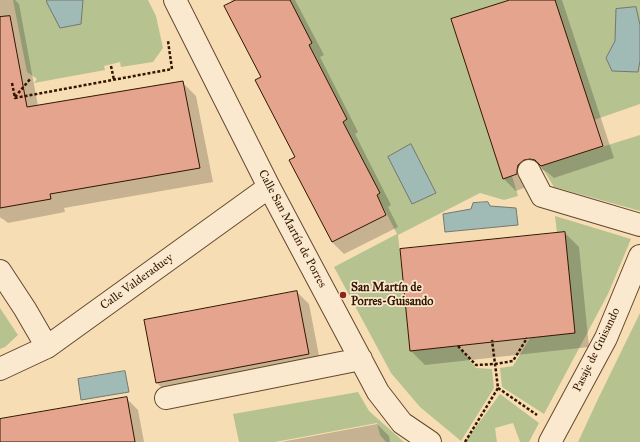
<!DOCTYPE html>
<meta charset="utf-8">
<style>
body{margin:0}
canvas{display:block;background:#f7ddb4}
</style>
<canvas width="640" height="442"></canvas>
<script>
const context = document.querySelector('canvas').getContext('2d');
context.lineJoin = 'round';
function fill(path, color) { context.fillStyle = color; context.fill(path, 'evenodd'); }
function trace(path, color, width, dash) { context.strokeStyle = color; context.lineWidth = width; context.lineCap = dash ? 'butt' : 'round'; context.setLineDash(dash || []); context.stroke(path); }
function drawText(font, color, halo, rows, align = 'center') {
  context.font = font + ' "IM FELL Great Primer",serif'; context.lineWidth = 3.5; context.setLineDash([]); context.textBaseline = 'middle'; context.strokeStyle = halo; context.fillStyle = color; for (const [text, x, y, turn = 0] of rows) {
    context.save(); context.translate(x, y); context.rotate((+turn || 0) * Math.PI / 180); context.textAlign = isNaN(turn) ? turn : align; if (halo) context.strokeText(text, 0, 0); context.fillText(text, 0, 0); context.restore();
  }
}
const green = new Path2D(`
 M 13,0 L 148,0 L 156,16 L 163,48 L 153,62 L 121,67 L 120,62 L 104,66 L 105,70 L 34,83 L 37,79 L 27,72 Z
 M 290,0 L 510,0 L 451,19 L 503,179 L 512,176 L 518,196 L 504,200 L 480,193 L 398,235 L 410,351 L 458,346 L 476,368 L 492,369 L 494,388 L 461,441 L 420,407 L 391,373 L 334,267 L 397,234 L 377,195 L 380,193 L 343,122 L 347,119 L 309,45 L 312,43 Z
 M 555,0 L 640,0 L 640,104 L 594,120 Z
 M 640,135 L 640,211 L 554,187 L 541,166 Z
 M 555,216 L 631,239 L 608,294 L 544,414 L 502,387 L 500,368 L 513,366 L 530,338 L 575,333 L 565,232 L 557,233 Z
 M 0,308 L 18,335 L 5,347 L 0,349 Z
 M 640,313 L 640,442 L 578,442 L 598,399 Z
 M 358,392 L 369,411 L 404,442 L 386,442 L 380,435 L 377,423 L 275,442 L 239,442 L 233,414 Z
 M 500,394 L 539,423 L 529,442 L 520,442 L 513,423 L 495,428 L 497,442 L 465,442 Z`);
const water = new Path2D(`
 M 47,0 L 83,0 L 81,24 L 60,28 L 47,3 Z
 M 636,7 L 640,25 L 640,61 L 638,72 L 612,71 L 606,58 L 615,41 L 616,9 Z
 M 411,144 L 436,193 L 412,204 L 388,157 Z
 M 488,202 L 490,206 L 516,208 L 518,225 L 445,232 L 443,214 L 471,209 L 473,203 Z
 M 125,371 L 129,392 L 81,400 L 78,379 Z`);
const shadow = new Path2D(`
 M 0,0 L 15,0 L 19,4 L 38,106 L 182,82 L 196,96 L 213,182 L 64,208 L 65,212 L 8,223 L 3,219 L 2,219 L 0,217 Z
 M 231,0 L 295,0 L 324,55 L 320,57 L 358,132 L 355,134 L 391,205 L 388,207 L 398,227 L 344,254 L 332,242 L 290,160 L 296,158 L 262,78 Z
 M 513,0 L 562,0 L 614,158 L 554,178 L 547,172 L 543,170 L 536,171 L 529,186 L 516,191 L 504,179 Z
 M 565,233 L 579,247 L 589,347 L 425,365 L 411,351 Z
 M 297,292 L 309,304 L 321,366 L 169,395 L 157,383 Z
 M 126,398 L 138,410 L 144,442 L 0,442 L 0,420 Z
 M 377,424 L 389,436 L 390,442 L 281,442 Z`);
const building = new Path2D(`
 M 236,0 L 290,0 L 312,43 L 309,45 L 347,119 L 343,122 L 380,193 L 377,195 L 386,215 L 332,242 L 289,160 L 295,157 L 255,80 L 261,77 L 224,6 Z
 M 510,0 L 555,0 L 603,146 L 541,166 L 535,160 L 530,159 L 524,160 L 518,165 L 517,170 L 517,174 L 503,179 L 451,19 Z
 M 10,16 L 27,107 L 183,81 L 200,168 L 50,194 L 51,199 L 0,208 L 0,17 Z
 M 565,232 L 575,333 L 410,351 L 400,249 Z
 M 297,291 L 309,354 L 156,383 L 144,320 Z
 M 127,397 L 135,442 L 0,442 L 0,419 Z`);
const path = new Path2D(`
 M 111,66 L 114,80
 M 12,83 L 15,98 L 172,69 L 168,41
 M 15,97 L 31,78
 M 458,346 L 476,365 L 495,364 L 513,361 L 527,338
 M 498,388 L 537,415
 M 465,442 L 498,388 L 492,340`);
const minor = new Path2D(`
 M 175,0 L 269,187 L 378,392 L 402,423 L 430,442
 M 529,171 L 542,196 L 640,225
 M 0,271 L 25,309 L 47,347
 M 0,369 L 47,347 L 269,187
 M 166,398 L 361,359
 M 550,442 L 606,338 L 640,256`);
const markers = [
 [343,295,4,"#8f2418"]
];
const streetNames = [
 ["Calle San Martín de Porres",292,229,62],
 ["Calle Valderaduey",137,282,-36],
 ["Pasaje de Guisando",597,350,-64]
];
const poiNames = [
 ["San Martín de",351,288],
 ["Porres-Guisando",351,302]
];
fill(green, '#b7c291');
fill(water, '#a0bab6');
trace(water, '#74786e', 1);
fill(shadow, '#0003');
fill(building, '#e5a48d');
trace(building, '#331601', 1);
trace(minor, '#64482e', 24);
trace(path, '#331601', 2.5, [3, 2]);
trace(minor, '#fae9ce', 22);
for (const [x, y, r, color] of markers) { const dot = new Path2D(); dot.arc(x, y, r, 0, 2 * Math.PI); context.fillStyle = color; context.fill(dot); trace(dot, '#fae9ce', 1.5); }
drawText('12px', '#331601', '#fae9ce', streetNames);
drawText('bold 12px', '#331601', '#fae9ce', poiNames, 'left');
</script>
